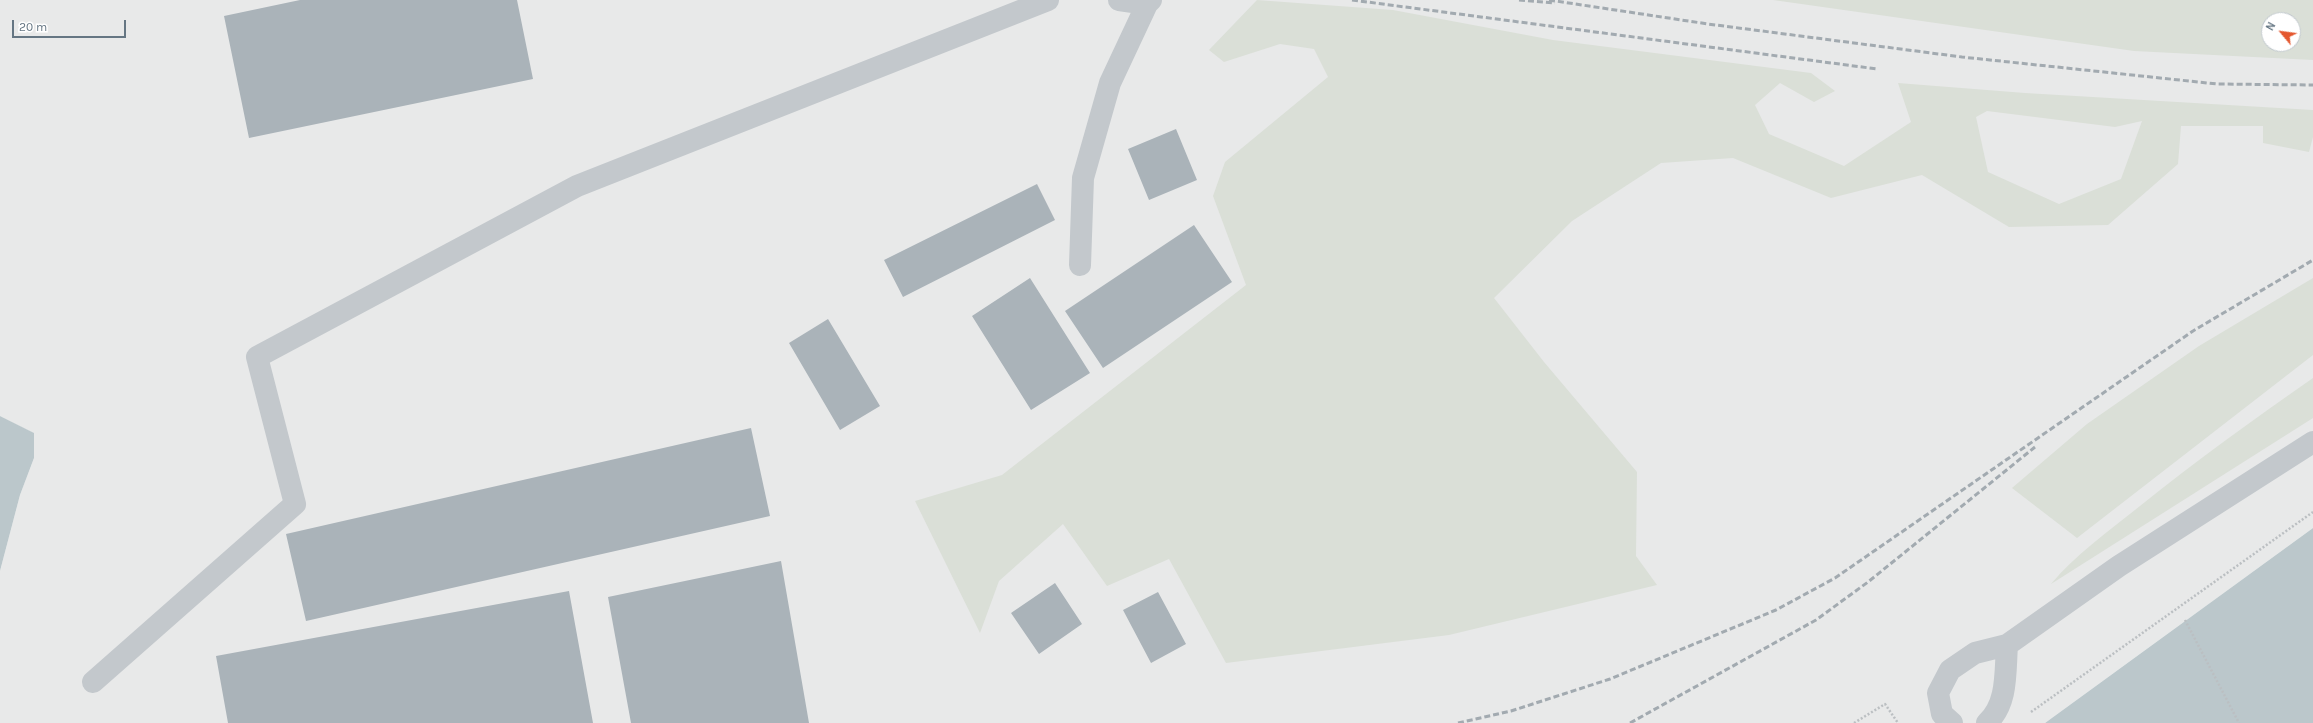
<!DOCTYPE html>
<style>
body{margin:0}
#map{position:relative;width:2313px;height:723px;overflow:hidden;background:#fafaf8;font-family:Karla,sans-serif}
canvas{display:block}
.north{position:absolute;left:2261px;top:12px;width:40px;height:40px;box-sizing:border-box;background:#fff;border:1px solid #c1c8cd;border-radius:50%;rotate:299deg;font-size:11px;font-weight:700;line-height:16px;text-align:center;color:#657683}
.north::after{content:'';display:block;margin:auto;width:14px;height:18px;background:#e4572e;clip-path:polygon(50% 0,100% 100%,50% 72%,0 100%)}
.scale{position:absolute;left:12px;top:20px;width:114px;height:18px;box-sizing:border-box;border:2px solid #657683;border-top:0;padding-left:5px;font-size:12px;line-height:14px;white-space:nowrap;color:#657683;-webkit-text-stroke:3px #fff;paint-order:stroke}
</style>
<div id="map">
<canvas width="2313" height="723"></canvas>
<div class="north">N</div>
<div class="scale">20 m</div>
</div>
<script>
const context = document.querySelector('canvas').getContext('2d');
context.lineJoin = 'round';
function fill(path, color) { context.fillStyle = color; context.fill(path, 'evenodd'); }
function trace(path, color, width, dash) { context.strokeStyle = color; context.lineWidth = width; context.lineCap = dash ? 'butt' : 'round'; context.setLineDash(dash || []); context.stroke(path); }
const built = new Path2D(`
 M 0,0 L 2313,0 L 2313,528 L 2045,723 L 0,723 L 0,571 L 20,495 L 34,458 L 33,433 L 0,416 ZM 2269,20 L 2293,20 L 2293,44 L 2269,44 Z`);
const green = new Path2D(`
 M 1257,0 L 1393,10 L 1553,40 L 1811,73 L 1835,91 L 1814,102 L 1780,83 L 1755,105 L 1769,134 L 1844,166 L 1911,122 L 1898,83 L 2025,93 L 2313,110 L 2313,137 L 2309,152 L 2263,143 L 2263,126 L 2181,126 L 2178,164 L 2108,225 L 2009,227 L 1922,175 L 1831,198 L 1733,158 L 1661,163 L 1572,221 L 1494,298 L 1544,362 L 1637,472 L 1636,556 L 1657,585 L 1449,635 L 1226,663 L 1169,559 L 1107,586 L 1063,524 L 999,581 L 980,633 L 915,501 L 1002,475 L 1246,285 L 1213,196 L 1225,162 L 1328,77 L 1314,49 L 1280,44 L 1224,62 L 1209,50 ZM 1987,111 L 2115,127 L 2142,121 L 2121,179 L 2059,204 L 1988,172 L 1976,117 Z
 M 1773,0 L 2313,0 L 2313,60 L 2134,51 ZM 2269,20 L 2293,20 L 2293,44 L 2269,44 Z
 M 2313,278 L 2313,355 L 2077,538 L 2012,488 L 2087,424 L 2199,346 Z
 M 2313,378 L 2313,418 L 2051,584 C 2076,554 2109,531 2140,506 C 2196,461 2254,419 2313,378 Z`);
const water = new Path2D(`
 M 0,416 L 34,433 L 34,458 L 20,495 L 0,571 Z
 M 2313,528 L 2313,723 L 2045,723 Z`);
const building = new Path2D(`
 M 300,0 L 517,0 L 533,79 L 249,138 L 224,16 Z
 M 1176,129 L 1197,180 L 1149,200 L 1128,149 Z
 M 1037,184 L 1055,220 L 903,297 L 884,260 Z
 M 1194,225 L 1232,282 L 1103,368 L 1065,311 Z
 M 1030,278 L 1090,373 L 1031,410 L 972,316 Z
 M 828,319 L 880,406 L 840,430 L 789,343 Z
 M 751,428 L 770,516 L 306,621 L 286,534 Z
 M 781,561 L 809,723 L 631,723 L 608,597 Z
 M 1055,583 L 1082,624 L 1039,654 L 1011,613 Z
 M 569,591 L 593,723 L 228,723 L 216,656 Z
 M 1158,592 L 1186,644 L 1151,663 L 1123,610 Z`);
const path = new Path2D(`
 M 2185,620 L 2239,723
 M 2031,712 L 2313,512
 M 1854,723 L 1885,704 L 1898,723`);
const service = new Path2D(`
 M 1952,723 L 1942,714 L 1938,693 L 1950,670 L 1975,653 L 2007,645 L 2119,566 L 2313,442
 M 1987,723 C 2008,703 2005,673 2007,645`);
const minor = new Path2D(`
 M 1119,0 L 1147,4
 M 1080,265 L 1083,178 L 1110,83 L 1147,4 L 1151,0
 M 93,682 L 295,504 L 257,357 L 577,186 L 1048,0`);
const rail = new Path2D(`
 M 1352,0 L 1877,69
 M 1519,0 L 1555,3
 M 1549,0 L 1708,24 L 1962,57 L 2217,84 L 2313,85
 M 1458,723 L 1511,711 L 1610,679 L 1776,610 L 1835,578 L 2193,331 L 2313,260
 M 1630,723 L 1816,620 L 1868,582 L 2035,447`);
fill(built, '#e8e9e9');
fill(green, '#dadfd7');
fill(water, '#bbc7cb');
fill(building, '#aab3b9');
trace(path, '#bbbfc2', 2.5, [2, 2]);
trace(service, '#c3c8cc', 22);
trace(minor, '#c3c8cc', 22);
trace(rail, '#a2aab0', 3, [6, 3]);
</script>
